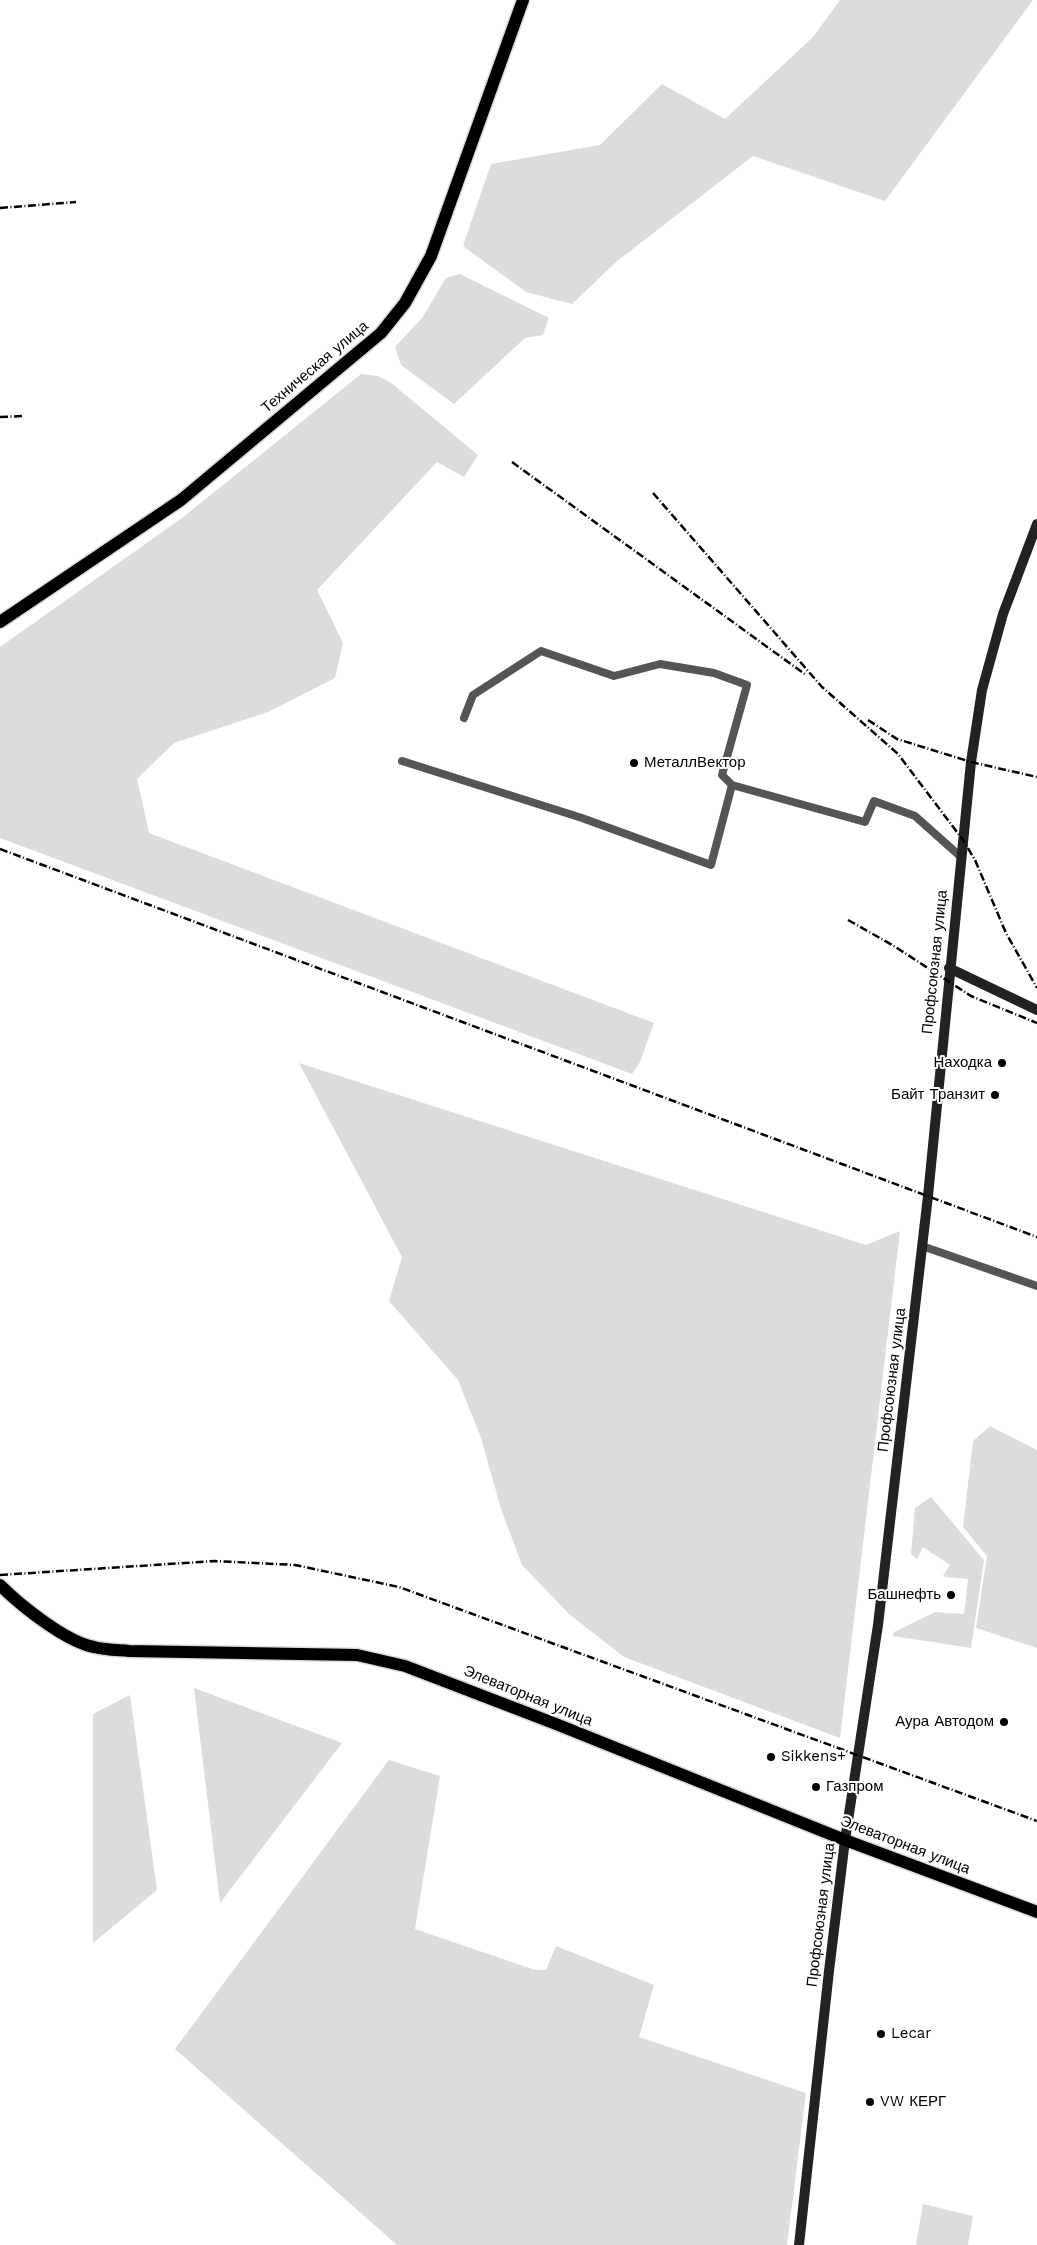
<!DOCTYPE html>
<meta charset="utf-8">
<style>
body{margin:0}
canvas{display:block;background:#fff}
</style>
<canvas width="1037" height="2245"></canvas>
<script>
const context = document.querySelector('canvas').getContext('2d');
context.lineJoin = 'round';
function fill(path, color) { context.fillStyle = color; context.fill(path, 'evenodd'); }
function trace(path, color, width, dash) { context.strokeStyle = color; context.lineWidth = width; context.lineCap = dash ? 'butt' : 'round'; context.setLineDash(dash || []); context.stroke(path); }
function drawText(font, color, halo, rows, align = 'center') {
  context.font = font + ' "Work Sans",sans-serif'; context.lineWidth = 4; context.setLineDash([]); context.textBaseline = 'middle'; context.strokeStyle = halo; context.fillStyle = color; for (const [text, x, y, turn = 0] of rows) {
    context.save(); context.translate(x, y); context.rotate((+turn || 0) * Math.PI / 180); context.textAlign = isNaN(turn) ? turn : align; if (halo) context.strokeText(text, 0, 0); context.fillText(text, 0, 0); context.restore();
  }
}
const green = new Path2D(`
 M 840,0 L 1033,0 L 885,201 L 753,156 L 616,262 L 572,304 L 526,292 L 463,246 L 491,164 L 600,145 L 662,84 L 725,119 L 813,37 Z
 M 460,274 L 549,318 L 543,335 L 525,338 L 454,404 L 401,365 L 395,347 L 422,318 L 446,278 Z
 M 361,374 L 378,376 L 390,382 L 478,455 L 464,477 L 437,462 L 317,590 L 343,643 L 335,678 L 268,712 L 174,743 L 137,779 L 149,833 L 654,1023 L 640,1062 L 632,1074 L 0,838 L 0,647 L 182,518 Z
 M 299,1063 L 866,1245 L 900,1231 L 840,1738 L 624,1657 L 569,1614 L 522,1565 L 501,1509 L 481,1438 L 458,1380 L 389,1301 L 402,1257 Z
 M 990,1426 L 1037,1450 L 1037,1648 L 976,1628 L 987,1556 L 963,1527 L 973,1441 Z
 M 931,1497 L 984,1560 L 971,1648 L 893,1636 L 894,1632 L 935,1612 L 964,1614 L 968,1579 L 945,1577 L 943,1575 L 950,1565 L 923,1547 L 917,1559 L 911,1554 L 915,1508 Z
 M 194,1688 L 342,1743 L 220,1903 Z
 M 130,1695 L 157,1890 L 93,1943 L 93,1714 Z
 M 389,1760 L 440,1776 L 415,1929 L 535,1970 L 546,1970 L 556,1946 L 654,1985 L 639,2037 L 806,2093 L 787,2245 L 397,2245 L 175,2049 Z
 M 923,2204 L 973,2216 L 968,2245 L 916,2245 Z`);
const minor = new Path2D(`
 M 464,718 L 473,695 L 541,651 L 614,676 L 660,664 L 714,673 L 747,685 L 722,775 L 732,785
 M 402,761 L 582,818 L 711,865 L 732,785 L 865,822 L 874,801 L 915,816 L 961,857
 M 922,1246 L 1037,1286`);
const secondary = new Path2D(`
 M 949,968 L 1037,1010
 M 799,2245 L 829,1971 L 845,1840 L 878,1625 L 928,1196 L 971,762 L 982,690 L 1003,614 L 1037,524`);
const primary = new Path2D(`
 M 0,622 L 181,500 L 381,333 L 405,303 L 431,256 L 523,0
 M 0,1585 C 20,1605 66,1642 94,1647 C 105,1650 118,1650 129,1651 L 357,1655 L 405,1666 L 556,1724 L 845,1840 L 1037,1912`);
const rail = new Path2D(`
 M 0,208 L 76,202
 M 0,417 L 24,416
 M 512,462 L 806,675
 M 653,493 L 822,687 L 898,754 L 963,840 L 975,860 L 1006,933 L 1037,988
 M 868,720 L 897,739 L 971,762 L 1037,777
 M 0,849 L 1037,1237
 M 848,920 L 894,946 L 971,996 L 1037,1023
 M 0,1575 L 215,1561 L 295,1565 L 399,1587 L 1037,1821`);
const markers = [
 [634,763,5,"#000"],
 [1002,1063,5,"#000"],
 [995,1095,5,"#000"],
 [951,1595,5,"#000"],
 [1004,1722,5,"#000"],
 [771,1757,5,"#000"],
 [816,1787,5,"#000"],
 [881,2034,5,"#000"],
 [870,2102,5,"#000"]
];
const streetNames = [
 ["Техническая улица",315,367,-40],
 ["Профсоюзная улица",935,962,-84],
 ["Профсоюзная улица",892,1380,-83],
 ["Элеваторная улица",528,1696,22],
 ["Элеваторная улица",905,1845,21],
 ["Профсоюзная улица",821,1915,-83]
];
const poiNames = [
 ["МеталлВектор",644,763],
 ["Находка",992,1063,"right"],
 ["Байт Транзит",985,1095,"right"],
 ["Башнефть",941,1595,"right"],
 ["Аура Автодом",994,1722,"right"],
 ["Sikkens+",781,1757],
 ["Газпром",826,1787],
 ["Lecar",891,2034],
 ["VW КЕРГ",880,2102]
];
fill(green, '#dcdcdc');
trace(primary, '#dbdbdb', 15);
trace(minor, '#555', 8);
trace(secondary, '#222', 10);
trace(primary, '#000', 12);
trace(rail, '#000', 2.5, [8, 2.5, 1, 2.5]);
for (const [x, y, r, color] of markers) { const dot = new Path2D(); dot.arc(x, y, r, 0, 2 * Math.PI); context.fillStyle = color; context.fill(dot); trace(dot, '#fff', 2); }
drawText('15px', '#000', '#fff', streetNames);
drawText('15px', '#000', '#fff', poiNames, 'left');
</script>
